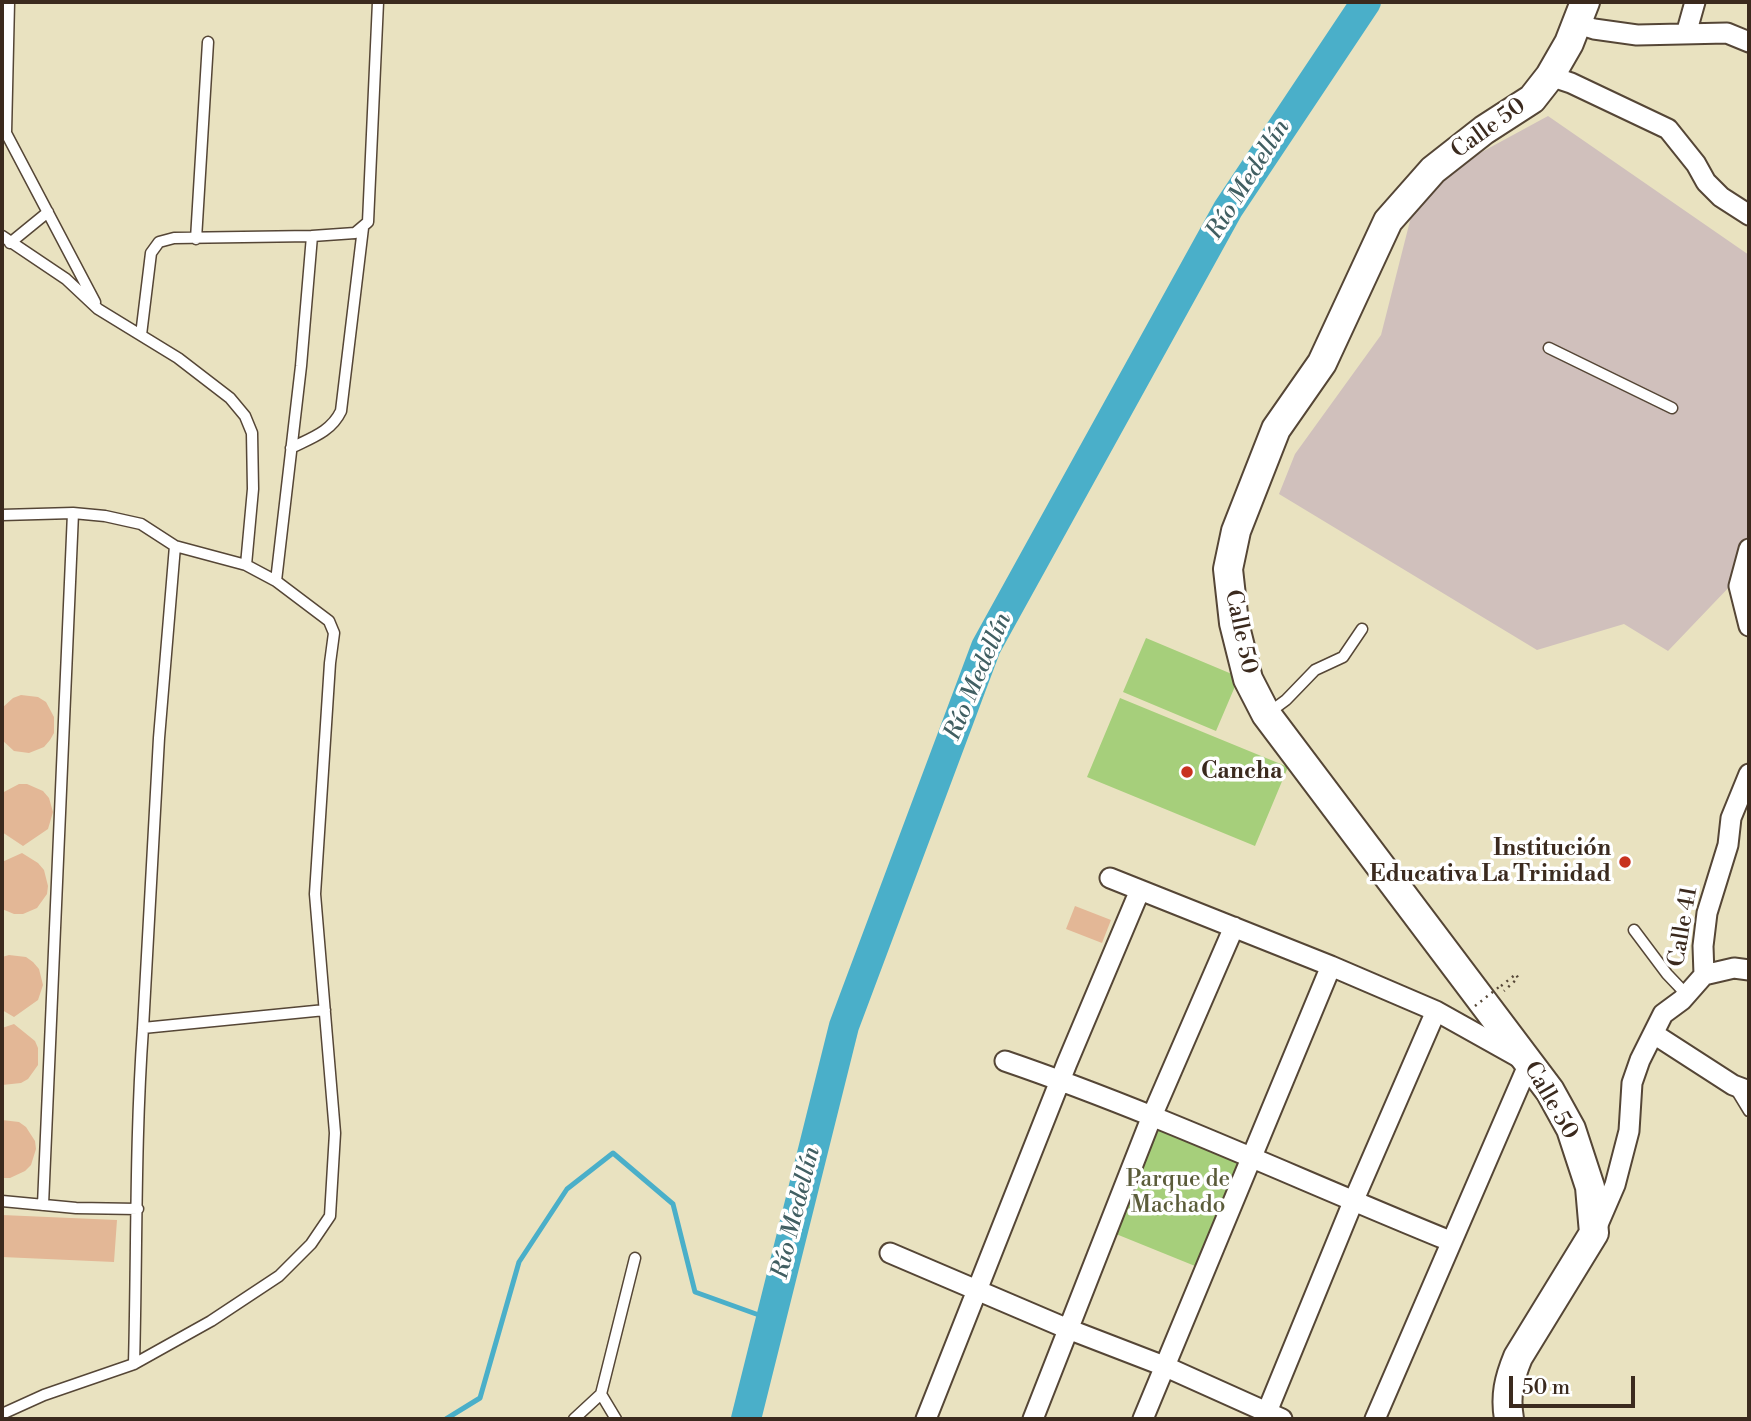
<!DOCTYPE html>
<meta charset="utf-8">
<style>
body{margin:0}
#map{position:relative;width:1751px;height:1421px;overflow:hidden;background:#e9e2c0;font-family:"Libre Bodoni",serif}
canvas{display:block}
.frame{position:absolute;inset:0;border:4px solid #3b2a1e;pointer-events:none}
.scale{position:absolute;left:1509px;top:1376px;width:126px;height:32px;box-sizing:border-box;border:4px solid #3b2a1e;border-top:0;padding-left:9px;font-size:21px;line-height:24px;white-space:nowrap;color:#3b2a1e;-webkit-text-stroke:5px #fff;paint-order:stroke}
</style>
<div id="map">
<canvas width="1751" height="1421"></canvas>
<div class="frame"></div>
<div class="scale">50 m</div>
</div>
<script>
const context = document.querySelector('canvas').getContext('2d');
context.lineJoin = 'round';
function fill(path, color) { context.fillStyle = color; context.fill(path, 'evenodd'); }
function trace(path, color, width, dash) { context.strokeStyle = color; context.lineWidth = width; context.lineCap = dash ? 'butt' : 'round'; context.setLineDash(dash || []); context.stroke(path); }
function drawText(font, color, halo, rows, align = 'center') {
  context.font = font + ' "Libre Bodoni",serif'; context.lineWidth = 7; context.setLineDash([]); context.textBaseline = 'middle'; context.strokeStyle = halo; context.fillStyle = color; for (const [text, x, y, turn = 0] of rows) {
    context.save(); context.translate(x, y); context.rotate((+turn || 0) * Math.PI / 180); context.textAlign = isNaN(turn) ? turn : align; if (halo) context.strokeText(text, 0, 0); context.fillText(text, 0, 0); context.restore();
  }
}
const industrial = new Path2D(`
 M 1548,116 L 1749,255 L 1749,540 L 1733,583 L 1668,651 L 1624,624 L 1537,650 L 1279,494 L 1295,454 L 1381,335 L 1413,209 L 1467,160 Z`);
const green = new Path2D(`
 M 1146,638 L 1239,677 L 1216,731 L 1123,692 Z
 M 1120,698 L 1288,767 L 1255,846 L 1087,777 Z
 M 1157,1127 L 1239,1163 L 1195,1266 L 1116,1234 Z`);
const stream = new Path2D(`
 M 446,1419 L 480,1398 L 519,1262 L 567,1189 L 613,1153 L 673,1204 L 695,1292 L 770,1319`);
const river = new Path2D(`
 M 746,1419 L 844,1026 L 986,647 L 1228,209 L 1366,2`);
const building = new Path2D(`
 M 21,695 L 38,697 L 46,702 L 54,717 L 54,733 L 50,740 L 44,747 L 29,753 L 14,751 L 2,740 L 2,708 L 13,698 Z
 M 19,784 L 27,784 L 43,791 L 49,798 L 53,812 L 48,829 L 23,846 L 2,832 L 2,793 Z
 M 22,853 L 38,863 L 44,870 L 48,886 L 47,894 L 37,908 L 23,914 L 14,914 L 2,909 L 2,862 Z
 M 1075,906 L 1111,920 L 1102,943 L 1066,929 Z
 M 9,955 L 26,957 L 33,962 L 39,969 L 43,985 L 38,1000 L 14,1017 L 2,1010 L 2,957 Z
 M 14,1024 L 35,1041 L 38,1048 L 38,1065 L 28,1079 L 21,1083 L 2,1085 L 2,1028 Z
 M 2,1120 L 19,1122 L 26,1127 L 35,1141 L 36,1149 L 31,1165 L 25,1171 L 10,1178 L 2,1178 Z
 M 2,1215 L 117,1220 L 114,1262 L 2,1257 Z`);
const path = new Path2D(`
 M 1501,986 L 1516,974 L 1518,978 L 1504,991`);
const service = new Path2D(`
 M 9,2 L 6,133 L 95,302
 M 2,236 L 66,279 L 98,309 L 178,358 L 230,398 L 245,416 L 252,433 L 253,489 L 246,565 L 175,546 L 141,524 L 105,516 L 73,513 L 2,515
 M 196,239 L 208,42
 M 10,243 L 48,212
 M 141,335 L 151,253 L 159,242 L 174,238 L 312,236
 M 1549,348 L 1672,408
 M 291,448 C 311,438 331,432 341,411 L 363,228
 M 276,581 L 301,366 L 312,236 L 355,233 L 368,222 L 378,2
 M 1267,714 L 1286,700 L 1315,670 L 1343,657 L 1362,629
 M 1634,930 L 1667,974 L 1687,995
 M 143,1028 L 159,738 L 175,546
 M 1735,1088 L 1749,1111
 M 2,1201 L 76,1208 L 138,1209
 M 43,1205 L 73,513
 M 134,1364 C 137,1252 135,1140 143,1028 L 325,1010
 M 601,1394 L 616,1419
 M 2,1414 L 44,1395 L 134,1364 L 211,1321 L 279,1276 L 311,1244 L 330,1216 L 335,1133 L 315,894 L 330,663 L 334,633 L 329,621 L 276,581 L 246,565
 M 574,1419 L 601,1394 L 635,1258`);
const minor = new Path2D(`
 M 1578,24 L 1594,29 L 1637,35 L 1727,33 L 1749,42
 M 1686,34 L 1695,2
 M 1550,76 L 1571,83 L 1668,129 L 1696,164 L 1706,182 L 1721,197 L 1749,215
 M 1749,549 L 1739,586 L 1749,626
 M 1110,878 L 1331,966 L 1436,1011 L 1529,1063 L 1375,1419
 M 1704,975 L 1734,968 L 1749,970
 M 1654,1034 L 1733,1085 L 1749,1091
 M 1005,1061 C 1157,1113 1302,1181 1450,1241
 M 1596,1229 L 1615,1185 L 1629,1131 L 1632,1083 L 1640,1060 L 1663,1014 L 1682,1000 L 1704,975 L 1703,946 L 1707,913 L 1728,845 L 1731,818 L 1749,774
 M 890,1253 L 1068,1329 L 1164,1366 L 1282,1419
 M 926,1419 L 1067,1063 L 1140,890
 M 1033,1419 L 1152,1116 L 1234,927
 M 1143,1419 L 1331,966
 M 1264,1419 L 1353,1202 L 1436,1011`);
const secondary = new Path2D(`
 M 1509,1419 C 1505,1396 1509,1379 1518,1357 L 1594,1233 L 1590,1187 L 1571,1129 L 1550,1091 L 1266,714 L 1248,679 L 1234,623 L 1228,569 L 1236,531 L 1276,429 L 1322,363 L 1388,221 L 1433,170 L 1484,130 L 1532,99 L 1550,76 L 1569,43 L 1585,2`);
const pathBridge = new Path2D(`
 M 1475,1006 L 1499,987`);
const markers = [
 [1187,772,7,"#c8321e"],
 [1625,862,7,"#c8321e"]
];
const streetNames = [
 ["Calle 50",1489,129,-36],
 ["Calle 50",1240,632,78],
 ["Calle 41",1684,927,-80],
 ["Calle 50",1550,1101,60]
];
const poiNames = [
 ["Cancha",1201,772],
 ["Institución",1611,849,"right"],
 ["Educativa La Trinidad",1611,875,"right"]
];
const parkNames = [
 ["Parque de",1178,1180],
 ["Machado",1178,1206]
];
const waterNames = [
 ["Río Medellín",1249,180,-58],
 ["Río Medellín",979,677,-67],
 ["Río Medellín",797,1213,-76]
];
fill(industrial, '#d0c0bc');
fill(green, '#a6cf7b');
trace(stream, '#4aafc9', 5);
trace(river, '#4aafc9', 30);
fill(building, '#e3b796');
trace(service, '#554636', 13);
trace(minor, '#554636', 23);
trace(secondary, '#554636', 32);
trace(path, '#554636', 2.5, [2, 5]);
trace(service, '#fff', 10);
trace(minor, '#fff', 19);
trace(secondary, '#fff', 28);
trace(pathBridge, '#554636', 2.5, [2, 5]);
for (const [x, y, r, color] of markers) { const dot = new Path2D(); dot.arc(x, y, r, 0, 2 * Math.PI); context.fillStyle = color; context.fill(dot); trace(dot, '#fff', 2.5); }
drawText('23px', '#3b2a1e', '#fff', streetNames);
drawText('bold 23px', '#3b2a1e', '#fff', poiNames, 'left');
drawText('23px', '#5b5c3a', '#fff', parkNames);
drawText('italic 24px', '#415f62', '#fff', waterNames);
</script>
